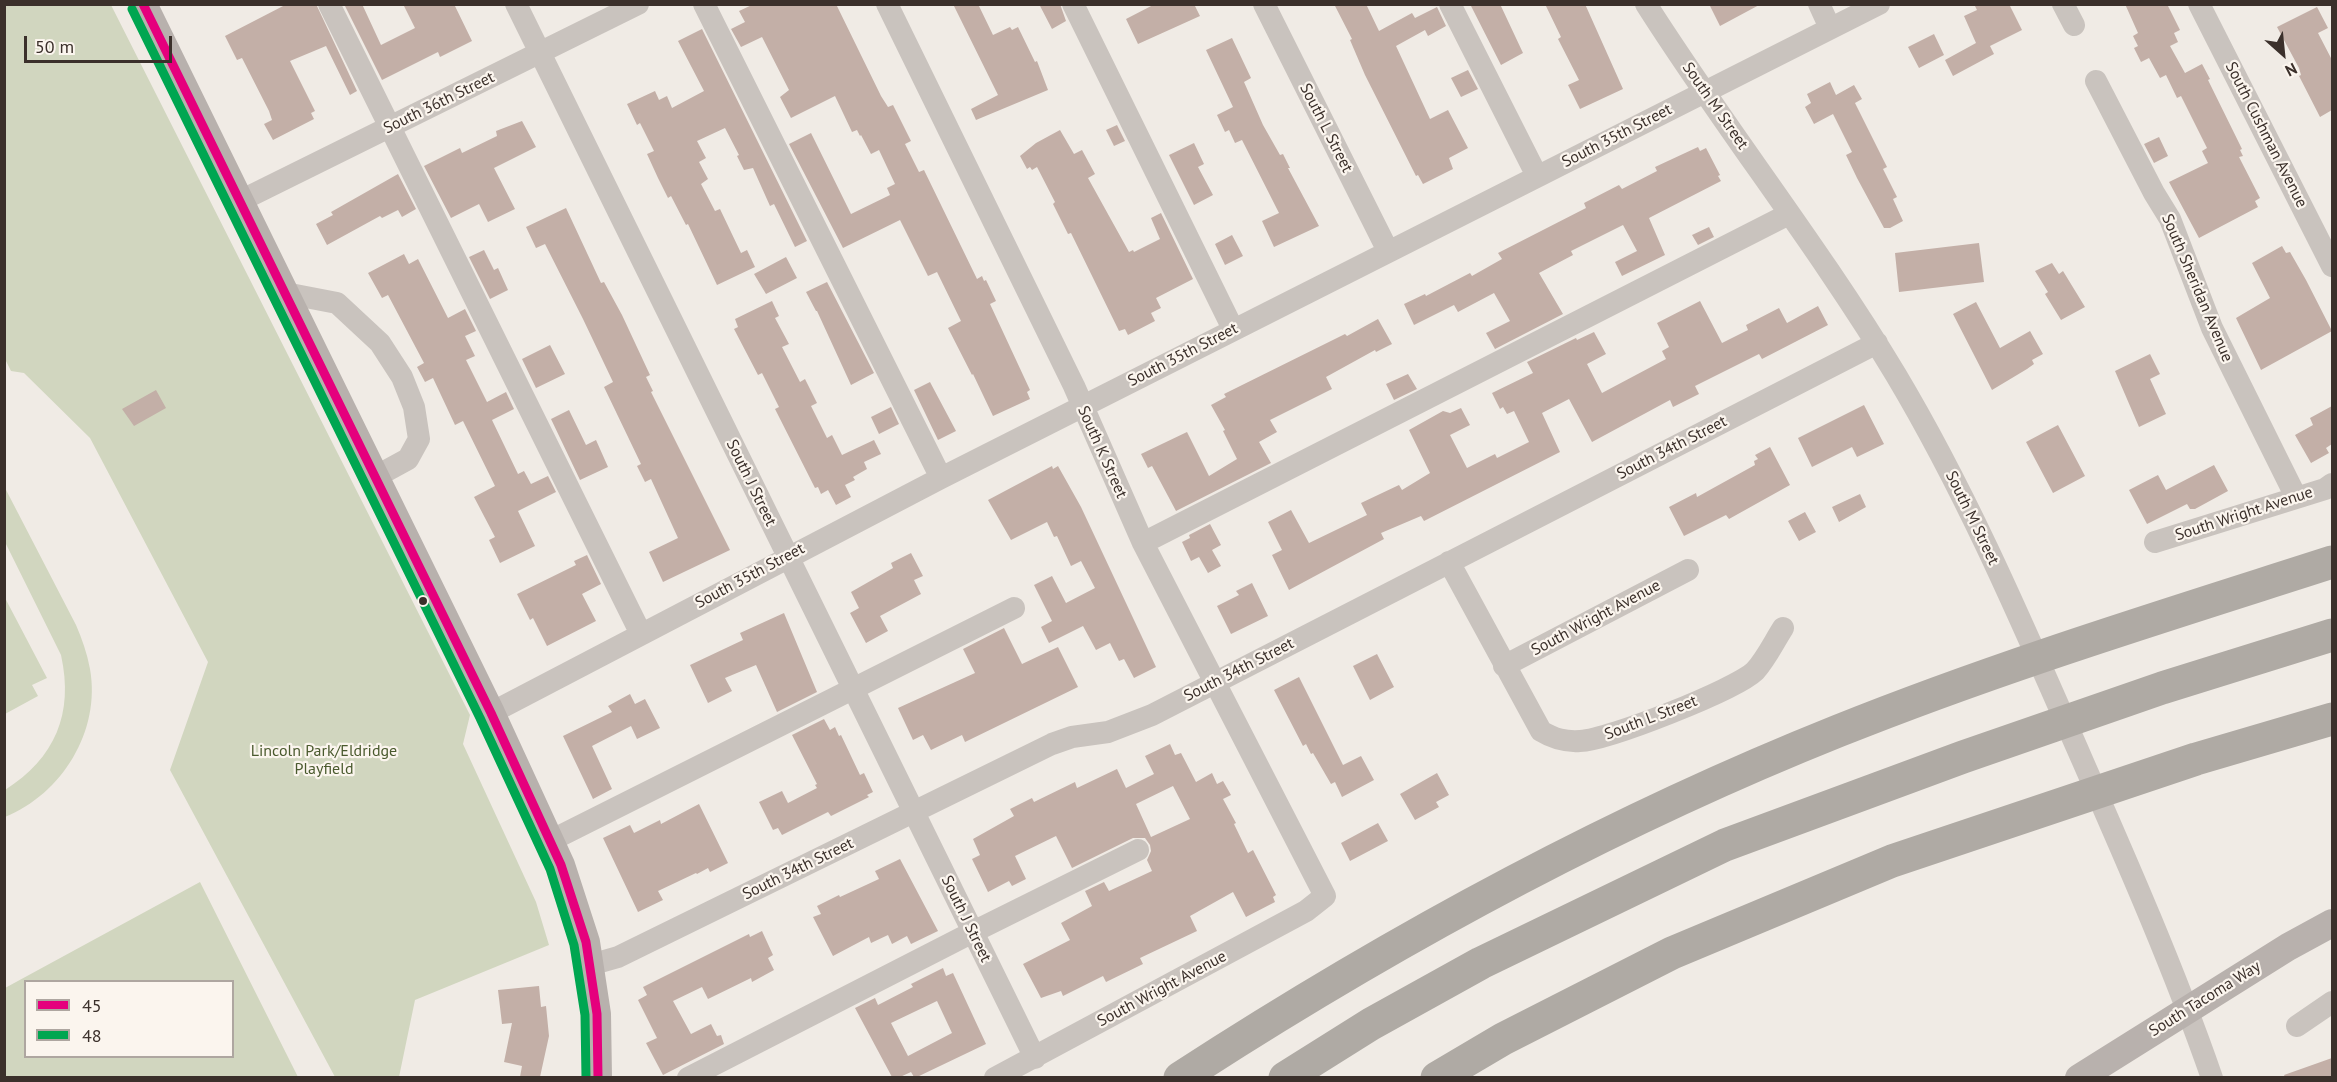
<!DOCTYPE html>
<style>
body{margin:0}
#map{position:relative;width:2337px;height:1082px;overflow:hidden;background:#f0ebe5;font-family:"PT Sans",sans-serif}
canvas{display:block}
.frame{position:absolute;inset:0;border:6px solid #3b302b;pointer-events:none}
.legend{position:absolute;left:24px;top:980px;width:210px;height:78px;box-sizing:border-box;background:#fbf5ee;border:2px solid #aea6a0;margin:0;padding:8px 10px;list-style:none;font-size:18px;color:#3b302b}
.legend li{display:flex;align-items:center;gap:12px;height:30px}
.legend b{width:30px;border:2px solid #aea6a0}
.north{position:absolute;left:2253px;top:24px;width:60px;height:60px;-webkit-text-stroke:4px #fbf5ee;paint-order:stroke;rotate:153deg;font-size:16px;font-weight:700;line-height:24px;text-align:center;color:#3b302b}
.north::after{content:'';display:block;margin:auto;width:21px;height:27px;background:#3b302b;clip-path:polygon(50% 0,100% 100%,50% 72%,0 100%)}
.scale{position:absolute;left:24px;top:36px;width:148px;height:27px;box-sizing:border-box;border:3px solid #3b302b;border-top:0;padding-left:8px;font-size:18px;line-height:21px;white-space:nowrap;color:#3b302b;-webkit-text-stroke:4px #fbf5ee;paint-order:stroke}
</style>
<div id="map">
<canvas width="2337" height="1082"></canvas>
<div class="frame"></div>
<ul class="legend">
<li><b style="height:8px;background:#e5007d"></b>45</li>
<li><b style="height:8px;background:#00a651"></b>48</li>
</ul>
<div class="north">N</div>
<div class="scale">50 m</div>
</div>
<script>
const context = document.querySelector('canvas').getContext('2d');
context.lineJoin = 'round';
function fill(path, color) { context.fillStyle = color; context.fill(path, 'evenodd'); }
function trace(path, color, width, dash) { context.strokeStyle = color; context.lineWidth = width; context.lineCap = dash ? 'butt' : 'round'; context.setLineDash(dash || []); context.stroke(path); }
function drawText(font, color, halo, rows, align = 'center') {
  context.font = font + ' "PT Sans",sans-serif'; context.lineWidth = 4.5; context.setLineDash([]); context.textBaseline = 'middle'; context.strokeStyle = halo; context.fillStyle = color; for (const [text, x, y, turn = 0] of rows) {
    context.save(); context.translate(x, y); context.rotate((+turn || 0) * Math.PI / 180); context.textAlign = isNaN(turn) ? turn : align; if (halo) context.strokeText(text, 0, 0); context.fillText(text, 0, 0); context.restore();
  }
}
const green = new Path2D(`
 M 4,5 L 111,5 L 470,715 L 463,744 L 536,902 L 549,945 L 415,1000 L 399,1077 L 335,1077 L 170,770 L 208,662 L 90,438 L 24,373 L 11,371 L 5,359 Z
 M 4,486 L 76,625 C 82,639 87,653 90,669 C 101,731 62,794 5,817 L 5,790 C 55,758 74,714 61,655 L 5,542 Z
 M 4,596 L 47,678 L 32,685 L 38,696 L 5,714 Z
 M 200,882 L 298,1077 L 5,1077 L 5,988 ZM 26,982 L 232,982 L 232,1056 L 26,1056 Z`);
const building = new Path2D(`
 M 287,4 L 316,4 L 357,91 L 350,95 L 326,46 L 290,61 L 315,111 L 311,113 L 314,119 L 273,140 L 264,124 L 272,120 L 269,111 L 242,58 L 237,60 L 225,36 Z
 M 344,4 L 362,4 L 381,45 L 415,28 L 403,4 L 454,4 L 472,41 L 440,57 L 438,52 L 382,80 Z
 M 754,4 L 836,4 L 881,96 L 888,107 L 893,105 L 911,141 L 905,144 L 919,172 L 924,170 L 977,279 L 982,276 L 984,281 L 986,280 L 996,301 L 990,304 L 1030,390 L 1027,392 L 1030,399 L 993,416 L 973,374 L 972,375 L 948,328 L 961,321 L 937,272 L 928,276 L 900,220 L 843,248 L 789,144 L 811,133 L 851,214 L 890,195 L 887,188 L 895,184 L 879,150 L 871,154 L 861,135 L 860,136 L 857,130 L 852,132 L 835,96 L 791,118 L 780,97 L 789,90 L 762,37 L 741,47 L 731,29 L 745,22 L 739,11 Z
 M 953,4 L 978,4 L 993,35 L 1010,27 L 1012,30 L 1018,27 L 1035,62 L 1037,61 L 1048,90 L 976,120 L 971,109 L 998,95 Z
 M 1039,4 L 1060,4 L 1066,21 L 1052,29 Z
 M 1155,4 L 1194,4 L 1200,16 L 1138,44 L 1126,19 Z
 M 1334,4 L 1366,4 L 1379,31 L 1412,13 L 1415,18 L 1437,7 L 1446,26 L 1428,36 L 1425,30 L 1396,46 L 1430,119 L 1448,110 L 1468,148 L 1449,158 L 1453,169 L 1423,184 L 1418,175 L 1416,176 L 1365,75 L 1350,40 L 1352,39 Z
 M 1470,4 L 1500,4 L 1523,53 L 1501,65 Z
 M 1545,4 L 1585,4 L 1623,89 L 1580,109 L 1568,85 L 1579,80 L 1558,39 L 1561,37 Z
 M 1709,4 L 1761,4 L 1720,26 Z
 M 1974,4 L 2009,4 L 2022,30 L 1990,46 L 1994,54 L 1953,76 L 1945,60 L 1976,43 L 1964,16 L 1977,10 Z
 M 2125,4 L 2167,4 L 2180,30 L 2174,33 L 2178,42 L 2170,46 L 2185,73 L 2202,64 L 2210,79 L 2208,80 L 2242,149 L 2240,150 L 2243,156 L 2239,157 L 2260,198 L 2255,201 L 2258,207 L 2199,238 L 2169,182 L 2208,163 L 2202,151 L 2207,148 L 2181,96 L 2177,98 L 2166,75 L 2160,78 L 2149,58 L 2141,62 L 2134,48 L 2138,46 L 2133,36 L 2138,33 Z
 M 2317,7 L 2328,28 L 2318,33 L 2332,60 L 2332,110 L 2320,117 L 2299,76 L 2301,75 L 2299,68 L 2277,27 Z
 M 702,29 L 807,241 L 795,247 L 774,204 L 770,206 L 753,168 L 744,170 L 737,156 L 739,155 L 725,128 L 697,141 L 706,158 L 699,162 L 708,179 L 701,184 L 715,211 L 720,209 L 741,253 L 747,250 L 755,267 L 717,285 L 688,224 L 686,225 L 671,196 L 668,198 L 658,178 L 647,154 L 654,151 L 640,123 L 637,125 L 627,104 L 655,91 L 659,100 L 667,96 L 672,108 L 704,91 L 678,41 Z
 M 1934,34 L 1944,55 L 1919,68 L 1908,47 Z
 M 1232,38 L 1251,78 L 1244,82 L 1263,125 L 1280,155 L 1283,154 L 1290,168 L 1288,168 L 1319,226 L 1274,247 L 1262,221 L 1279,213 L 1242,140 L 1235,143 L 1229,130 L 1225,132 L 1217,115 L 1233,107 L 1206,50 Z
 M 1468,70 L 1478,89 L 1461,97 L 1451,78 Z
 M 1830,82 L 1836,95 L 1854,85 L 1862,99 L 1855,103 L 1887,167 L 1883,169 L 1897,197 L 1893,199 L 1903,221 L 1890,228 L 1884,228 L 1857,178 L 1846,155 L 1852,152 L 1833,114 L 1814,124 L 1805,107 L 1811,103 L 1807,94 Z
 M 522,121 L 536,147 L 494,168 L 515,209 L 488,222 L 479,204 L 451,218 L 424,166 L 460,148 L 462,153 L 497,136 L 496,131 Z
 M 1117,125 L 1125,141 L 1114,146 L 1106,130 Z
 M 1060,130 L 1074,154 L 1082,150 L 1095,174 L 1088,178 L 1129,252 L 1133,250 L 1134,252 L 1160,239 L 1151,218 L 1161,213 L 1193,279 L 1156,298 L 1161,308 L 1151,313 L 1155,321 L 1128,335 L 1125,329 L 1119,331 L 1071,233 L 1068,234 L 1053,204 L 1055,202 L 1037,167 L 1032,170 L 1030,167 L 1027,169 L 1020,156 L 1036,143 Z
 M 2159,137 L 2168,156 L 2154,163 L 2144,144 Z
 M 1194,143 L 1204,164 L 1198,167 L 1213,195 L 1194,205 L 1169,155 Z
 M 1698,147 L 1700,151 L 1706,148 L 1720,175 L 1718,176 L 1721,181 L 1649,218 L 1665,255 L 1622,276 L 1615,262 L 1637,251 L 1623,225 L 1571,251 L 1573,255 L 1539,273 L 1563,314 L 1495,349 L 1486,333 L 1510,321 L 1494,293 L 1458,312 L 1454,305 L 1414,325 L 1404,304 L 1425,294 L 1426,296 L 1470,273 L 1472,276 L 1502,259 L 1498,253 L 1586,208 L 1584,203 L 1619,185 L 1622,189 L 1657,171 L 1655,167 Z
 M 398,174 L 416,209 L 402,217 L 398,210 L 382,218 L 380,216 L 327,245 L 316,224 L 333,215 L 331,212 Z
 M 566,208 L 601,283 L 604,282 L 622,315 L 650,375 L 646,377 L 653,391 L 651,392 L 730,550 L 663,582 L 649,552 L 678,538 L 651,479 L 645,482 L 637,466 L 641,464 L 604,387 L 613,382 L 583,319 L 545,244 L 536,248 L 526,227 Z
 M 1709,227 L 1714,237 L 1698,245 L 1692,235 Z
 M 1232,235 L 1243,256 L 1225,265 L 1215,244 Z
 M 1979,243 L 1984,282 L 1899,292 L 1895,253 Z
 M 2282,246 L 2286,253 L 2290,252 L 2306,280 L 2332,331 L 2261,370 L 2236,318 L 2270,298 L 2252,263 Z
 M 484,250 L 494,270 L 498,268 L 508,290 L 490,299 L 469,257 Z
 M 404,254 L 409,264 L 418,259 L 448,318 L 465,309 L 476,331 L 465,336 L 475,356 L 466,360 L 487,402 L 506,392 L 514,409 L 492,420 L 518,474 L 524,471 L 531,484 L 548,476 L 556,492 L 518,511 L 535,546 L 500,563 L 489,540 L 495,537 L 474,497 L 495,486 L 463,421 L 455,425 L 433,378 L 425,382 L 417,367 L 424,363 L 388,295 L 382,298 L 368,273 Z
 M 786,257 L 797,278 L 766,294 L 754,274 Z
 M 2052,263 L 2059,274 L 2063,271 L 2085,307 L 2061,320 L 2045,294 L 2048,292 L 2035,271 Z
 M 827,282 L 874,373 L 851,385 L 817,311 L 816,311 L 806,292 Z
 M 772,301 L 779,316 L 775,318 L 789,344 L 782,347 L 800,382 L 805,379 L 817,403 L 811,406 L 827,438 L 832,435 L 842,455 L 874,440 L 881,454 L 864,462 L 867,469 L 853,477 L 855,480 L 845,485 L 851,497 L 836,505 L 828,490 L 821,494 L 818,487 L 815,488 L 775,409 L 779,407 L 762,373 L 758,375 L 734,329 L 738,327 L 735,319 Z
 M 1700,301 L 1722,343 L 1748,330 L 1746,325 L 1779,308 L 1787,323 L 1818,306 L 1828,325 L 1762,359 L 1759,354 L 1695,386 L 1699,394 L 1673,407 L 1670,400 L 1592,442 L 1569,399 L 1542,413 L 1560,452 L 1424,521 L 1421,516 L 1381,533 L 1384,539 L 1289,590 L 1272,555 L 1282,550 L 1268,522 L 1291,510 L 1309,543 L 1367,515 L 1361,503 L 1399,485 L 1402,490 L 1430,473 L 1409,430 L 1443,411 L 1450,413 L 1461,408 L 1470,425 L 1450,435 L 1467,468 L 1495,454 L 1497,458 L 1529,442 L 1514,411 L 1507,414 L 1503,407 L 1500,409 L 1492,393 L 1533,373 L 1527,362 L 1576,338 L 1577,340 L 1594,332 L 1606,354 L 1587,364 L 1602,393 L 1666,359 L 1662,351 L 1669,347 L 1657,323 Z
 M 1976,302 L 2000,348 L 2030,331 L 2043,354 L 2032,360 L 2034,364 L 2027,369 L 1992,390 L 1953,314 Z
 M 1378,319 L 1392,344 L 1376,352 L 1375,350 L 1326,377 L 1332,389 L 1270,420 L 1277,432 L 1259,442 L 1271,463 L 1176,511 L 1152,466 L 1148,468 L 1141,454 L 1187,432 L 1209,476 L 1237,459 L 1223,431 L 1225,430 L 1211,405 L 1226,397 L 1224,394 L 1345,334 L 1347,336 Z
 M 550,345 L 565,374 L 536,388 L 522,359 Z
 M 2150,354 L 2160,374 L 2150,379 L 2166,414 L 2139,427 L 2115,371 Z
 M 1408,374 L 1417,389 L 1394,400 L 1386,384 Z
 M 930,382 L 956,431 L 938,440 L 914,390 Z
 M 156,390 L 166,408 L 134,426 L 122,409 Z
 M 1864,405 L 1884,444 L 1857,457 L 1852,447 L 1812,467 L 1798,438 Z
 M 2332,406 L 2332,444 L 2326,448 L 2329,453 L 2311,463 L 2295,435 L 2313,425 L 2310,418 Z
 M 891,407 L 899,424 L 879,434 L 871,417 Z
 M 569,410 L 586,445 L 596,440 L 608,467 L 580,480 L 551,419 Z
 M 2058,425 L 2085,476 L 2053,493 L 2026,442 Z
 M 1770,447 L 1790,485 L 1729,519 L 1726,515 L 1684,536 L 1669,507 L 1696,493 L 1697,497 L 1755,465 L 1754,461 L 1758,459 L 1755,455 Z
 M 2214,465 L 2228,491 L 2195,509 L 2190,509 L 2187,504 L 2147,524 L 2129,490 L 2158,475 L 2166,490 Z
 M 1052,466 L 1053,469 L 1058,466 L 1081,507 L 1156,667 L 1134,678 L 1124,659 L 1119,661 L 1110,643 L 1096,650 L 1083,626 L 1049,643 L 1041,627 L 1052,621 L 1034,585 L 1052,576 L 1066,603 L 1095,588 L 1081,561 L 1071,566 L 1057,536 L 1054,537 L 1047,522 L 1011,540 L 988,500 Z
 M 1860,494 L 1866,507 L 1839,522 L 1832,507 Z
 M 1805,512 L 1816,532 L 1799,541 L 1788,521 Z
 M 1210,524 L 1221,545 L 1212,550 L 1221,566 L 1208,573 L 1199,557 L 1191,561 L 1182,542 L 1190,538 L 1189,535 Z
 M 911,553 L 923,576 L 914,580 L 921,594 L 880,616 L 888,631 L 866,643 L 850,613 L 859,608 L 851,592 L 893,568 L 891,563 Z
 M 587,555 L 601,584 L 582,594 L 596,621 L 547,646 L 533,618 L 530,620 L 517,594 L 576,565 L 574,561 Z
 M 1252,583 L 1268,616 L 1231,634 L 1217,606 L 1239,595 L 1236,591 Z
 M 784,613 L 817,692 L 777,712 L 756,665 L 725,678 L 732,691 L 708,703 L 690,665 L 743,640 L 740,633 Z
 M 1004,628 L 1022,664 L 1058,647 L 1078,687 L 965,742 L 962,735 L 931,750 L 923,735 L 913,740 L 898,708 L 975,673 L 963,649 Z
 M 1377,654 L 1394,687 L 1370,700 L 1353,666 Z
 M 1299,677 L 1343,765 L 1361,756 L 1374,780 L 1342,797 L 1335,782 L 1331,784 L 1313,753 L 1311,754 L 1306,744 L 1303,746 L 1274,690 Z
 M 630,694 L 635,704 L 645,699 L 660,728 L 637,739 L 631,726 L 592,746 L 612,789 L 593,799 L 563,736 L 612,712 L 608,706 Z
 M 824,719 L 830,730 L 835,727 L 839,736 L 841,735 L 860,775 L 864,773 L 873,792 L 867,795 L 869,797 L 831,816 L 828,812 L 782,835 L 778,828 L 773,830 L 759,802 L 782,791 L 788,803 L 817,788 L 815,785 L 817,784 L 792,735 Z
 M 1170,744 L 1175,755 L 1181,753 L 1196,782 L 1212,773 L 1217,784 L 1223,781 L 1231,795 L 1223,799 L 1236,823 L 1234,824 L 1248,853 L 1253,850 L 1276,895 L 1273,897 L 1275,902 L 1246,917 L 1233,892 L 1190,916 L 1197,931 L 1140,958 L 1143,964 L 1106,982 L 1103,976 L 1063,996 L 1061,991 L 1041,998 L 1023,964 L 1070,940 L 1061,923 L 1092,906 L 1085,891 L 1104,882 L 1109,891 L 1152,871 L 1147,860 L 1151,851 L 1150,845 L 1145,838 L 1133,838 L 1072,868 L 1056,836 L 1015,856 L 1026,879 L 1012,886 L 1009,881 L 988,892 L 972,859 L 980,855 L 973,839 L 1014,816 L 1010,809 L 1032,798 L 1034,802 L 1075,782 L 1077,788 L 1117,769 L 1126,788 L 1154,774 L 1145,756 ZM 1173,786 L 1190,819 L 1151,837 L 1136,804 Z
 M 1437,773 L 1449,795 L 1436,802 L 1439,807 L 1415,820 L 1400,794 Z
 M 699,804 L 728,863 L 710,872 L 708,868 L 697,874 L 696,873 L 658,891 L 663,900 L 638,912 L 603,838 L 630,825 L 634,833 L 660,820 L 661,824 Z
 M 1378,823 L 1388,841 L 1350,861 L 1341,843 Z
 M 900,859 L 938,931 L 911,944 L 907,936 L 892,944 L 888,935 L 871,943 L 869,937 L 833,956 L 813,917 L 821,914 L 817,906 L 839,895 L 840,897 L 879,879 L 875,871 Z
 M 762,931 L 773,955 L 768,958 L 774,970 L 752,982 L 751,978 L 708,999 L 702,987 L 673,1001 L 691,1034 L 711,1024 L 717,1036 L 721,1035 L 724,1044 L 663,1075 L 646,1043 L 657,1038 L 638,1000 L 647,995 L 643,987 L 749,934 L 750,937 Z
 M 943,968 L 946,976 L 953,973 L 986,1044 L 917,1077 L 914,1077 L 911,1072 L 900,1077 L 892,1077 L 855,1008 L 875,998 L 878,1005 L 913,987 L 911,984 ZM 937,1001 L 952,1033 L 908,1056 L 891,1023 Z
 M 539,986 L 541,1007 L 546,1006 L 549,1036 L 540,1077 L 520,1077 L 522,1066 L 504,1062 L 512,1023 L 502,1024 L 498,990 Z
 M 2332,1058 L 2332,1077 L 2285,1077 L 2284,1075 Z`);
const minor = new Path2D(`
 M 329,4 L 641,634
 M 516,4 L 1035,1058
 M 704,4 L 941,478
 M 887,4 L 1074,386 L 1143,543 L 1325,896 L 1306,911 L 995,1078
 M 1073,4 L 1233,329
 M 1264,4 L 1388,251
 M 1450,4 L 1537,176
 M 1646,4 C 1726,130 1819,247 1896,375 C 1964,489 2017,611 2070,732 C 2120,846 2171,960 2212,1078
 M 1819,4 L 1830,28
 M 2063,4 L 2074,25
 M 2199,4 L 2332,266
 M 2096,81 L 2154,193 L 2170,219 L 2212,328 L 2296,497
 M 240,201 L 638,4
 M 285,293 L 337,303 L 380,343 L 402,377 L 414,407 L 419,439 L 408,459 L 375,477
 M 2155,542 L 2325,489 L 2332,484
 M 1143,543 L 1789,214
 M 1449,562 L 1541,731 C 1554,739 1565,742 1580,741 C 1608,740 1735,690 1755,671 C 1766,659 1774,642 1783,628
 M 1504,666 L 1688,570
 M 491,713 L 941,478 L 1879,4
 M 550,841 L 1014,608
 M 590,965 L 618,957 L 1052,744 L 1072,737 L 1108,732 L 1152,715 L 1877,343
 M 2297,1026 L 2332,1002
 M 688,1078 L 973,932 L 1138,850`);
const major = new Path2D(`
 M 143,4 L 491,713 L 561,865 L 586,942 L 597,1014 L 598,1078
 M 2079,1078 L 2288,947 L 2332,923`);
const highway = new Path2D(`
 M 1180,1078 C 1388,943 1608,823 1838,731 C 2000,666 2167,615 2332,562
 M 1285,1078 L 1371,1024 L 1481,963 L 1725,845 L 1963,757 L 2162,688 L 2332,635
 M 1437,1078 L 1503,1039 L 1672,953 L 1892,861 L 2196,759 L 2332,719`);
const bus1 = new Path2D(`
 M 143,4 L 491,713 L 561,865 L 586,942 L 597,1014 L 598,1078`);
const bus2 = new Path2D(`
 M 132,9 L 480,718 L 550,869 L 574,945 L 585,1015 L 586,1078`);
const markers = [
 [423,601,5,"#3b302b"]
];
const streetNames = [
 ["South 36th Street",439,103,-26],
 ["South M Street",1715,106,55],
 ["South L Street",1326,128,63],
 ["South Cushman Avenue",2266,135,63],
 ["South 35th Street",1617,136,-27],
 ["South Sheridan Avenue",2197,288,67],
 ["South 35th Street",1183,355,-27],
 ["South 34th Street",1672,448,-27],
 ["South K Street",1102,452,66],
 ["South J Street",751,483,64],
 ["South Wright Avenue",2244,514,-18],
 ["South M Street",1972,518,64],
 ["South 35th Street",750,576,-28],
 ["South Wright Avenue",1596,618,-28],
 ["South 34th Street",1239,670,-27],
 ["South L Street",1651,718,-21],
 ["South 34th Street",798,869,-26],
 ["South J Street",966,919,64],
 ["South Wright Avenue",1162,989,-28],
 ["South Tacoma Way",2205,999,-32]
];
const parkNames = [
 ["Lincoln Park/Eldridge",324,751],
 ["Playfield",324,769]
];
fill(green, '#d1d6bf');
fill(building, '#c3afa7');
trace(minor, '#c9c3be', 22);
trace(major, '#b8b1ad', 28);
trace(highway, '#afaaa4', 33);
trace(bus1, '#e5007d', 9);
trace(bus2, '#00a651', 9);
for (const [x, y, r, color] of markers) { const dot = new Path2D(); dot.arc(x, y, r, 0, 2 * Math.PI); context.fillStyle = color; context.fill(dot); trace(dot, '#fbf5ee', 2); }
drawText('16px', '#3b302b', '#fbf5ee', streetNames);
drawText('16px', '#4a5a2e', '#fbf5ee', parkNames);
</script>
